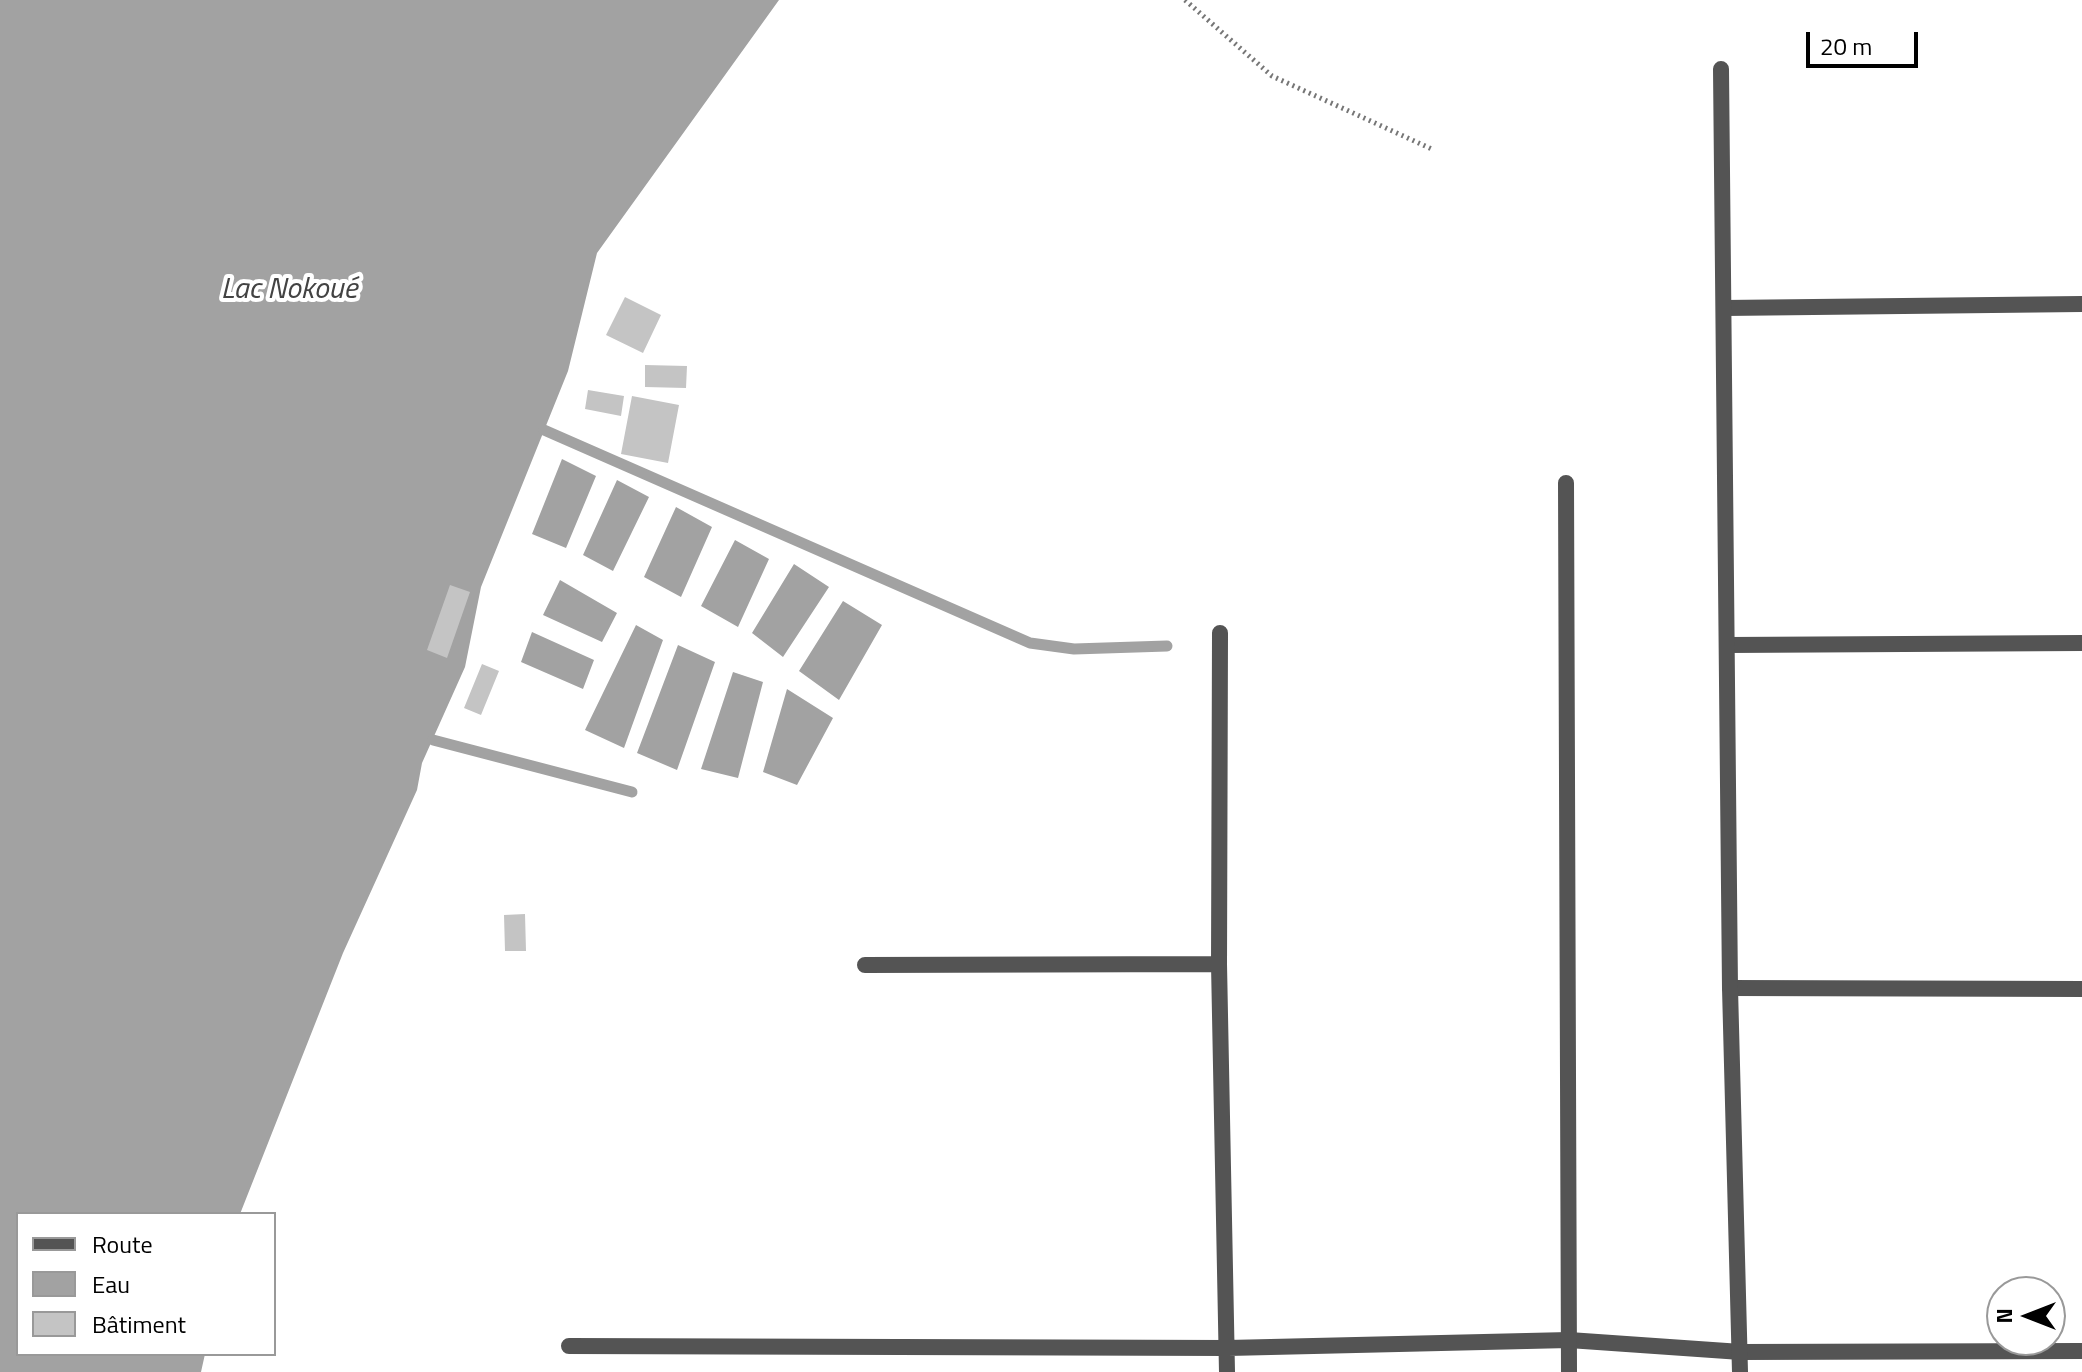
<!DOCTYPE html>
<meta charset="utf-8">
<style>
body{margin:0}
#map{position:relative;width:2082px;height:1372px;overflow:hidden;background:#fff;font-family:"Titillium Web",sans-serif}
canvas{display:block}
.legend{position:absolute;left:16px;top:1212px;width:260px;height:144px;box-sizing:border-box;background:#fff;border:2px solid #999;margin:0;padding:10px 14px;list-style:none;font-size:24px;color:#000}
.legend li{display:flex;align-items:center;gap:16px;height:40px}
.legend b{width:40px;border:2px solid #999}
.north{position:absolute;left:1986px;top:1276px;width:80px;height:80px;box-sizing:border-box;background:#fff;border:2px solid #999;border-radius:50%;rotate:270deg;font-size:22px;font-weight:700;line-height:32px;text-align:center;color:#000}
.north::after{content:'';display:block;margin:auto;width:28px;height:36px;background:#000;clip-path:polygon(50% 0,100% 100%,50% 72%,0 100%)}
.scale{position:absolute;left:1806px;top:32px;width:112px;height:36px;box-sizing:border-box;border:4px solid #000;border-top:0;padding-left:10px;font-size:24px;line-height:28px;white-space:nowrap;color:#000;-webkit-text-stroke:6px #fff;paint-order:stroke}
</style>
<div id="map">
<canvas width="2082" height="1372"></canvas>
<ul class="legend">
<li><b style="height:10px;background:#545454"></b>Route</li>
<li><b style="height:22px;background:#a2a2a2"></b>Eau</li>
<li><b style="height:22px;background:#c4c4c4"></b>Bâtiment</li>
</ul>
<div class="north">N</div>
<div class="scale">20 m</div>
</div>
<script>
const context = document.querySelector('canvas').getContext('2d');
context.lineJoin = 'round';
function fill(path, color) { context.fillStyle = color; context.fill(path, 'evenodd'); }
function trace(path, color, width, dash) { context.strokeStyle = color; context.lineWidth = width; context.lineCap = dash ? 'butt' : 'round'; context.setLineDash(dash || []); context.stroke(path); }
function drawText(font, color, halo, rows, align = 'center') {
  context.font = font + ' "Titillium Web",sans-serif'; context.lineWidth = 8; context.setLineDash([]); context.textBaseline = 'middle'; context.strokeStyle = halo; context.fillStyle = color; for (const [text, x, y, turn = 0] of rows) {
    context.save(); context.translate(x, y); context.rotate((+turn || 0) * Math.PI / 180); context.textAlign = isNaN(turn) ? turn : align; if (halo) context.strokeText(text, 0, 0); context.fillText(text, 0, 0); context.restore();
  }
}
const water = new Path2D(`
 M 0,0 L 779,0 L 597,253 L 568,371 L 481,587 L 465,667 L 422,763 L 417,790 L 343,953 L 240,1214 L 18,1214 L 18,1354 L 205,1354 L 201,1372 L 0,1372 Z
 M 562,459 L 596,476 L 566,548 L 532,534 Z
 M 617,480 L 649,497 L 613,571 L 583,555 Z
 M 676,507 L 712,527 L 681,597 L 644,577 Z
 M 735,540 L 769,559 L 738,627 L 701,606 Z
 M 794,564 L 829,587 L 783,657 L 752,633 Z
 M 560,580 L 617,613 L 602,642 L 543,615 Z
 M 843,601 L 882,625 L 839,700 L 799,671 Z
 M 636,625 L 663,640 L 624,748 L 585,730 Z
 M 532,632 L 594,660 L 583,689 L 521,662 Z
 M 678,645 L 715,662 L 677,770 L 637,753 Z
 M 733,672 L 763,682 L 738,778 L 701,769 Z
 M 787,689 L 833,718 L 797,785 L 763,772 Z`);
const stream = new Path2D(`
 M 544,430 L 1030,643 L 1074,649 L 1167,646
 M 433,740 L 632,792`);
const building = new Path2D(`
 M 625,297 L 661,315 L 643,353 L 606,335 Z
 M 645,365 L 687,366 L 686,388 L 645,387 Z
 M 588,390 L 624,396 L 621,416 L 585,409 Z
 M 632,396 L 679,405 L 668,463 L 621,454 Z
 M 450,585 L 470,592 L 447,658 L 427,650 Z
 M 482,664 L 499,671 L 481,715 L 464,708 Z
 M 525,914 L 526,951 L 505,951 L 504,915 Z`);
const path = new Path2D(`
 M 1185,0 L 1272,76 L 1434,150`);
const minor = new Path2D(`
 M 1724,308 L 2082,304
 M 1220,633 L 1219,964 L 1227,1372
 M 1728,645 L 2082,643
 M 865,965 L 1219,964
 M 1730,988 L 2082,989
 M 569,1346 L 1228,1348 L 1569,1340 L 1741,1352 L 2082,1351`);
const tertiary = new Path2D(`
 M 1721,69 L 1730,988 L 1740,1372
 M 1566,483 L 1569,1372`);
const waterNames = [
 ["Lac Nokoué",289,291]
];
fill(water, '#a2a2a2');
trace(stream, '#a2a2a2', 11);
fill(building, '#c4c4c4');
trace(path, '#767676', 5, [2, 4]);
trace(minor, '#545454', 16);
trace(tertiary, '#545454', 16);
drawText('italic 30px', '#434343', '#fff', waterNames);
</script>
